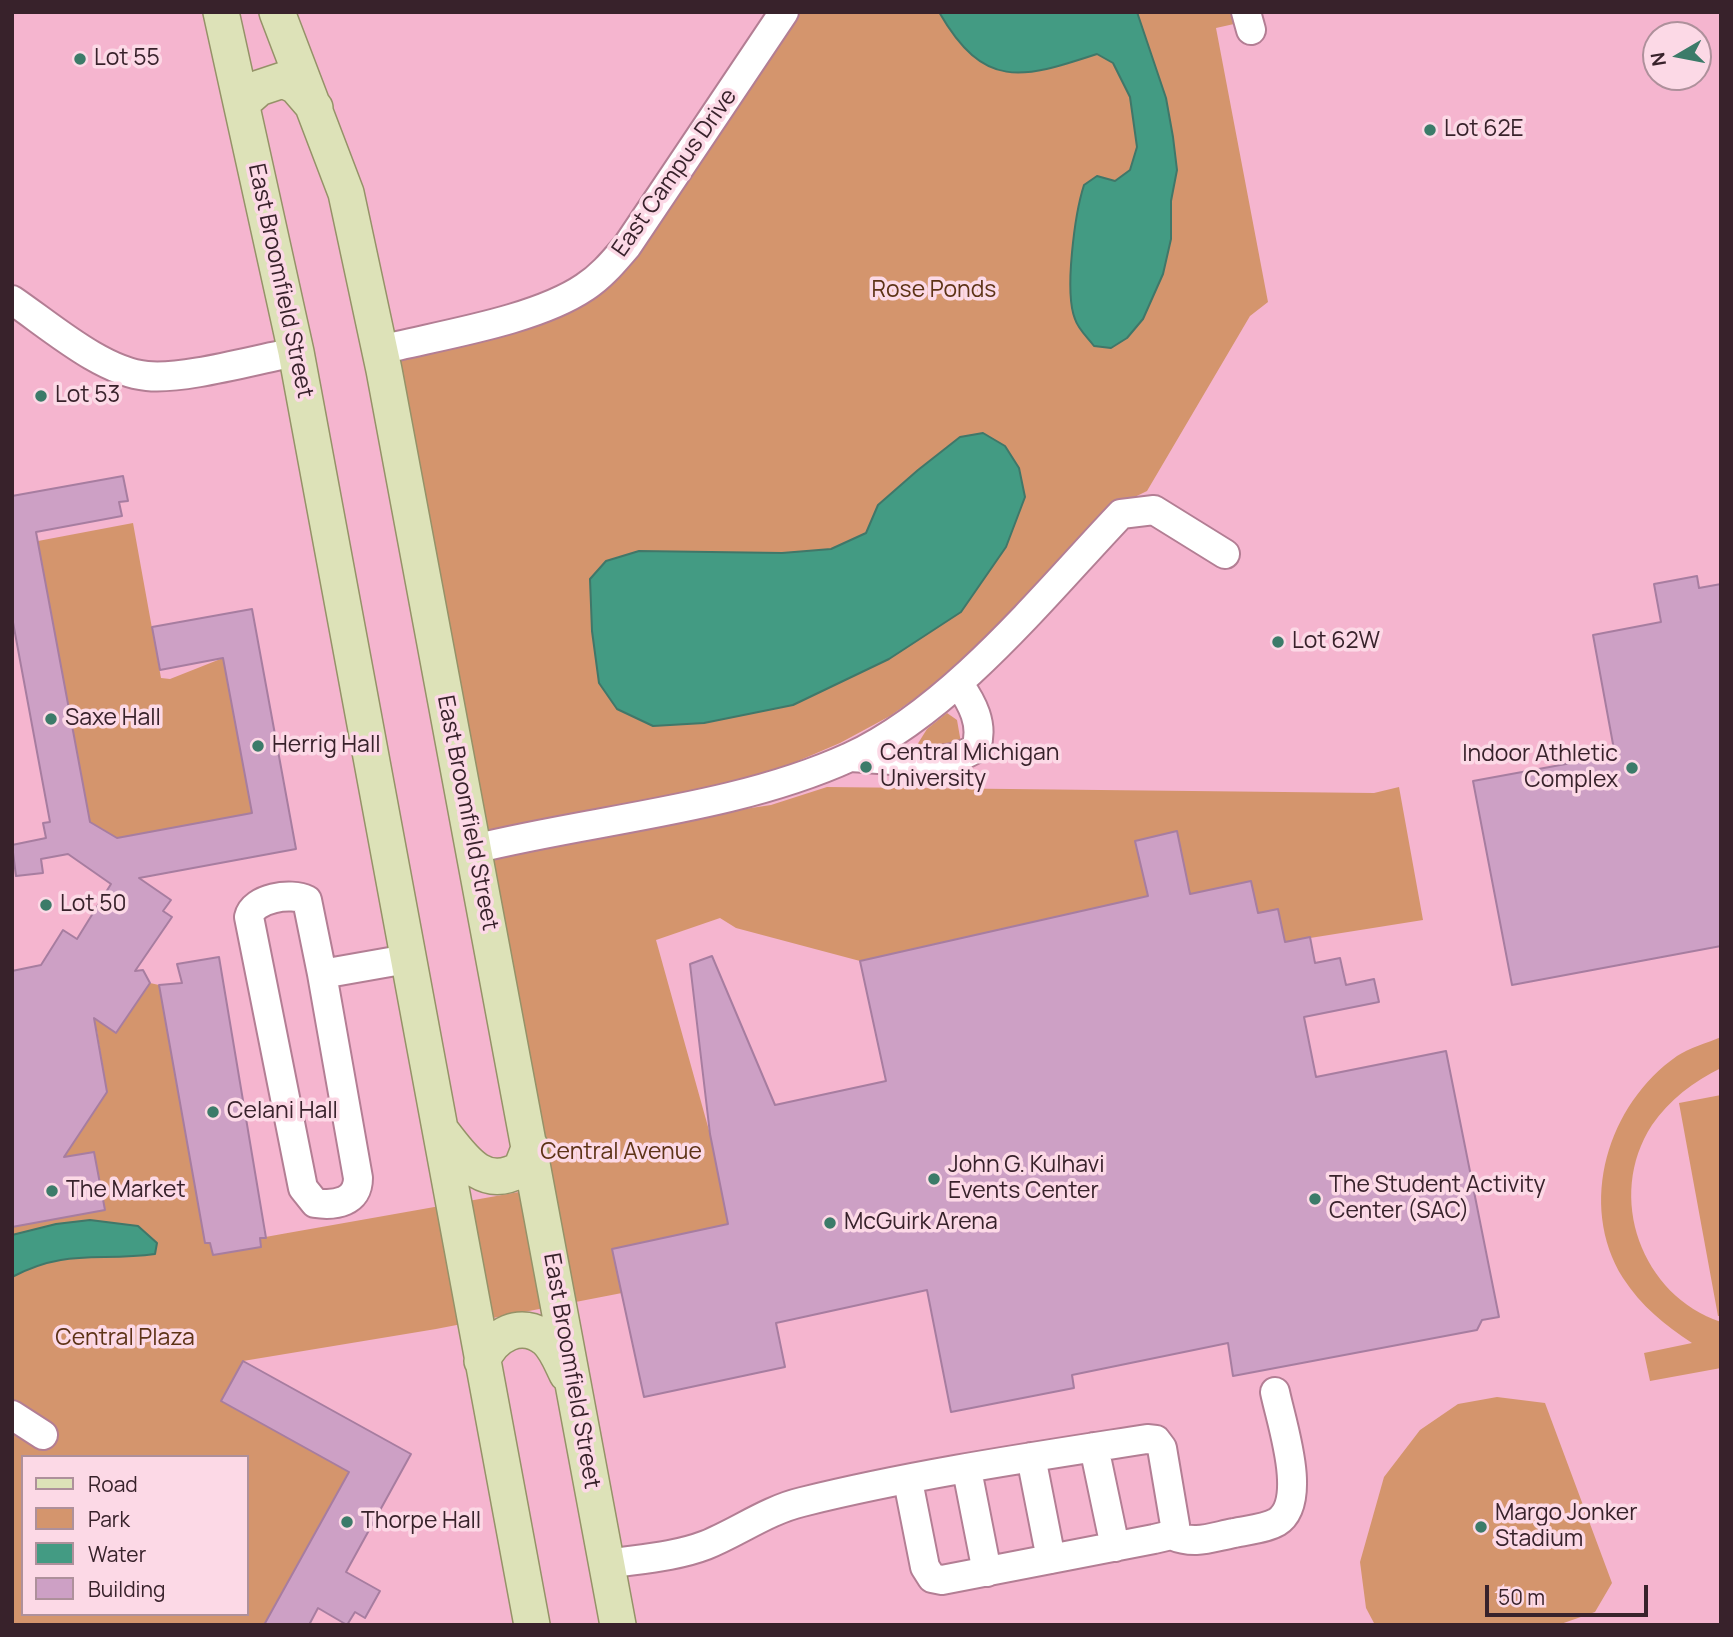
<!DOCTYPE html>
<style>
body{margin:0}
#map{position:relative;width:1733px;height:1637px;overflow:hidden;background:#fdc4db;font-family:Manrope,sans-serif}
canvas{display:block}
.frame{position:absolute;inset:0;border:14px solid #38222b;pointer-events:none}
.legend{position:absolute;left:21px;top:1455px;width:228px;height:161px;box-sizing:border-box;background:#fcd9e6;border:2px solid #ae909b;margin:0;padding:9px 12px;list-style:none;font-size:21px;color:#38222b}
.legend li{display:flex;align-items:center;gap:14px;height:35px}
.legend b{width:35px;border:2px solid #ae909b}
.north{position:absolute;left:1642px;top:21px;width:70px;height:70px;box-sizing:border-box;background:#fcd9e6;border:2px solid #ae909b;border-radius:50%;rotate:260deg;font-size:19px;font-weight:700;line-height:28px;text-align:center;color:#38222b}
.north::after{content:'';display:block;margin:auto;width:24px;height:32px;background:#3c7b69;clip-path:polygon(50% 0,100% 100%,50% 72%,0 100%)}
.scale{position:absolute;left:1485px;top:1585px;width:163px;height:32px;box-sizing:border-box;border:4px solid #38222b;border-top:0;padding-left:9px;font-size:21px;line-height:24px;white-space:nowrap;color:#38222b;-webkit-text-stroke:5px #fcd9e6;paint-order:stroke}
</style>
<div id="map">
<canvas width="1733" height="1637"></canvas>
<div class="frame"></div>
<ul class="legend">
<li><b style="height:9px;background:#dde2b8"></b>Road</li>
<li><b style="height:19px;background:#d4956d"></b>Park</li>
<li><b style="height:19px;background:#439b83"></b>Water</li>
<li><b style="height:19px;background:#cda0c5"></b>Building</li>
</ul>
<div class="north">N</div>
<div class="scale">50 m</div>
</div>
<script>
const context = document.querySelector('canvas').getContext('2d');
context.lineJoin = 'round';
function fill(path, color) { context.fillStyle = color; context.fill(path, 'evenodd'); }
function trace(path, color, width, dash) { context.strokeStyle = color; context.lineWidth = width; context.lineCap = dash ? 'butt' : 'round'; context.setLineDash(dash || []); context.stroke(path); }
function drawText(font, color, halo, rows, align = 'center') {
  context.font = font + ' Manrope,sans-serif'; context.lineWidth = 7; context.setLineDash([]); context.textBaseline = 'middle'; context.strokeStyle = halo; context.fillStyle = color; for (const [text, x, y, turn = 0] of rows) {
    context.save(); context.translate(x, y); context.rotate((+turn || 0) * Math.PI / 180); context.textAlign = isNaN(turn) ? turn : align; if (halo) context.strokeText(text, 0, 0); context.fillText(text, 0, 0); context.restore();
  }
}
const built = new Path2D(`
 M 12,12 L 1721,12 L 1721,1625 L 12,1625 ZM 1656,35 L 1698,35 L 1698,77 L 1656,77 ZM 23,1457 L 247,1457 L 247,1614 L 23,1614 Z`);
const green = new Path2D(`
 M 783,12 L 1231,12 L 1234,24 L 1216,28 L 1268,302 L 1250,316 L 1147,491 L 1106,511 L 987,640 L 938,682 L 890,716 L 840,743 L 784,767 L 484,848 L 771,805 L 827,787 L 1374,793 L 1399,787 L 1423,920 L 1285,942 L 1278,910 L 1258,913 L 1251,881 L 1190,894 L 1148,896 L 860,961 L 736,928 L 720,918 L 656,940 L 710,1134 L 728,1224 L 622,1293 L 436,1329 L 243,1361 L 221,1401 L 349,1472 L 264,1625 L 12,1625 L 12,1227 L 104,1205 L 94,1152 L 55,1159 L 53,1146 L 74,1142 L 107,1092 L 97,1031 L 91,1026 L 96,1019 L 150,983 L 159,985 L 205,1243 L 261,1247 L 260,1238 L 282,1234 L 536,1189 L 380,350 L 585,288 ZM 23,1457 L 247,1457 L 247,1614 L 23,1614 Z
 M 133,523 L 161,678 L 170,679 L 223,658 L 252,813 L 117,838 L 90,822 L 38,541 Z
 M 947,713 L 957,720 L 961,743 L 923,748 L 917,745 L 927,729 Z
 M 1721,1037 L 1721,1068 C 1694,1081 1669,1100 1652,1125 C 1605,1197 1642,1296 1721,1322 L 1721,1368 L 1650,1381 L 1644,1353 L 1692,1343 C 1665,1325 1641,1306 1623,1278 C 1577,1204 1608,1104 1677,1056 C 1689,1048 1707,1043 1721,1037 Z
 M 1721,1095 L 1721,1316 L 1718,1316 L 1679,1103 Z
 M 1497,1397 L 1545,1403 L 1612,1583 L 1595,1612 L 1558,1625 L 1375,1625 L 1366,1608 L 1360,1562 L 1384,1477 L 1420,1430 L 1458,1404 Z`);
const water = new Path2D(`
 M 939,12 L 1137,12 L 1166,98 L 1173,137 L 1177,170 L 1171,201 L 1171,239 L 1163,274 L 1143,319 L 1127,338 L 1111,348 L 1094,346 C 1088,338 1078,329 1075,319 C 1064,292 1075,213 1084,185 L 1097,176 L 1115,181 L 1130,170 L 1137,147 L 1130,97 L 1113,63 L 1097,54 C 1021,79 984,90 939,12 Z
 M 983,433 L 1005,446 L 1019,468 L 1025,497 L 1006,547 L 961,612 L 889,659 L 793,705 L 704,723 L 653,726 L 617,709 L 599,683 L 592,631 L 590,579 L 606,561 L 639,551 L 782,553 L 831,549 L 866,533 L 878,505 L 918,470 L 960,437 Z
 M 90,1220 L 138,1226 L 157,1243 L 155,1254 C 99,1262 67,1248 12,1277 L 12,1235 L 56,1224 Z`);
const building = new Path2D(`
 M 123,476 L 128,501 L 119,502 L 122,516 L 36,532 L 90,822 L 117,838 L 252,813 L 223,658 L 160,670 L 152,627 L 252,609 L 296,849 L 139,878 L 171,900 L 163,911 L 172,917 L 135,971 L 143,970 L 150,983 L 116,1033 L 94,1018 L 107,1092 L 64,1157 L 94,1152 L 105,1210 L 12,1227 L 12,971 L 41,965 L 63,930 L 77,939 L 111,884 L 68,854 L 41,859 L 43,873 L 16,876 L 12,845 L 46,838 L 43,823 L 50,822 L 12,617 L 12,496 Z
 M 1697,576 L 1699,588 L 1721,584 L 1721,946 L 1512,985 L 1473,781 L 1615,755 L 1593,635 L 1661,622 L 1654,584 Z
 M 1177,831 L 1190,894 L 1251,881 L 1258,913 L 1278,909 L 1285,942 L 1310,937 L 1315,963 L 1340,958 L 1346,985 L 1374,979 L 1379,1002 L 1304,1017 L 1316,1077 L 1446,1051 L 1499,1317 L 1482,1320 L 1477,1330 L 1233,1376 L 1228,1343 L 1072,1375 L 1074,1388 L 951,1412 L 927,1290 L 776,1323 L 785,1367 L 644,1397 L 612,1249 L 728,1224 L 710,1134 L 690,964 L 712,956 L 775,1105 L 886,1081 L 860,961 L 1148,896 L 1135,841 Z
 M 219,957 L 266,1238 L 260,1238 L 261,1247 L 213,1255 L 210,1243 L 205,1243 L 159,985 L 182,983 L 177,964 Z
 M 243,1361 L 411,1454 L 346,1572 L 380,1591 L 365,1618 L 355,1612 L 347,1625 L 318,1608 L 309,1625 L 264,1625 L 349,1472 L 221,1401 Z`);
const minor = new Path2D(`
 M 1246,12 L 1251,30
 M 12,300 C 49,325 102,372 147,376 C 184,380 257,359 296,352
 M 380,350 C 440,335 535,321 585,287 C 602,276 614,261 627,246 L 784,12
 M 850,757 C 887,759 946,769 976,748 C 984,724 972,703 959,684
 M 474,849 C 595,819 736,809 850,757 C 952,710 1044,595 1121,514 L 1154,510 L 1225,554
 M 322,974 L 358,1178 C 358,1202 336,1206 315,1203 L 303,1188 L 249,917 C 253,898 291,892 307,900 L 322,974 L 407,959
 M 12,1415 L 43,1435
 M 1094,1447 L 1115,1547
 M 1031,1457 L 1051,1559
 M 967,1470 L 987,1572
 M 1171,1535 C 1195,1545 1209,1538 1234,1533 C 1247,1530 1265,1529 1277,1522 C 1309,1502 1281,1422 1275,1392
 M 607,1564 C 639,1559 675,1557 706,1545 C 738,1532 768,1510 802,1502 C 915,1474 1032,1457 1147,1439 L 1156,1440 L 1162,1448 L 1175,1525 L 1171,1535 L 1154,1539 L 942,1580 L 932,1578 L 925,1567 L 908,1481`);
const major = new Path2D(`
 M 221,12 L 296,352 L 532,1625
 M 277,12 L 346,193 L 384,370 L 618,1625
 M 242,103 L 259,88 L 283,80 L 296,86 L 315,108
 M 442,1132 C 463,1159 483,1191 521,1169 L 530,1146
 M 482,1361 C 493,1335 521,1319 546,1339 C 556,1348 561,1362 567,1374`);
const markers = [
 [80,59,7,"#3c7b69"],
 [1430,130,7,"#3c7b69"],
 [41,396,7,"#3c7b69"],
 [1278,642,7,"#3c7b69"],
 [51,719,7,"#3c7b69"],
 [258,746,7,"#3c7b69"],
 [866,767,7,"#3c7b69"],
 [1632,768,7,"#3c7b69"],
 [46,905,7,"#3c7b69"],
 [213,1112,7,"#3c7b69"],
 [934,1179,7,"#3c7b69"],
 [52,1191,7,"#3c7b69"],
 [1315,1199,7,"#3c7b69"],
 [830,1223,7,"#3c7b69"],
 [347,1522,7,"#3c7b69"],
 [1481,1527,7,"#3c7b69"]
];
const poiNames = [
 ["Lot 55",94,59],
 ["Lot 62E",1444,130],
 ["Lot 53",55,396],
 ["Lot 62W",1292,642],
 ["Saxe Hall",65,719],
 ["Herrig Hall",272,746],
 ["Central Michigan",880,754],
 ["University",880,780],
 ["Indoor Athletic",1618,755,"right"],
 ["Complex",1618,781,"right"],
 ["Lot 50",60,905],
 ["Celani Hall",227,1112],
 ["John G. Kulhavi",948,1166],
 ["Events Center",948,1192],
 ["The Student Activity",1329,1186],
 ["Center (SAC)",1329,1212],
 ["The Market",66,1191],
 ["McGuirk Arena",844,1223],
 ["Margo Jonker",1495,1514],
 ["Stadium",1495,1540],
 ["Thorpe Hall",361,1522]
];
const streetNames = [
 ["East Campus Drive",675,173,-55],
 ["East Broomfield Street",280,281,78],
 ["East Broomfield Street",467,813,79],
 ["East Broomfield Street",571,1371,80]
];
const parkNames = [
 ["Rose Ponds",934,291],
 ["Central Avenue",621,1153],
 ["Central Plaza",125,1339]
];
fill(built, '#f5b5cf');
fill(green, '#d4956d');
fill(water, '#439b83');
trace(water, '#407769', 2);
fill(building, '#cda0c5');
trace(building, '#a77da0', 2);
trace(minor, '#b37e94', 32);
trace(major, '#959268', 38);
trace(minor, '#fff', 28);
trace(major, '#dde2b8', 35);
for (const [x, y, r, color] of markers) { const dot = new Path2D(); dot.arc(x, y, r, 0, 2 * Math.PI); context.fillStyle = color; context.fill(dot); trace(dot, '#fcd9e6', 2.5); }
drawText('23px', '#38222b', '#fcd9e6', poiNames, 'left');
drawText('23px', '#38222b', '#fcd9e6', streetNames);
drawText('23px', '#5d3316', '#fcd9e6', parkNames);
</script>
